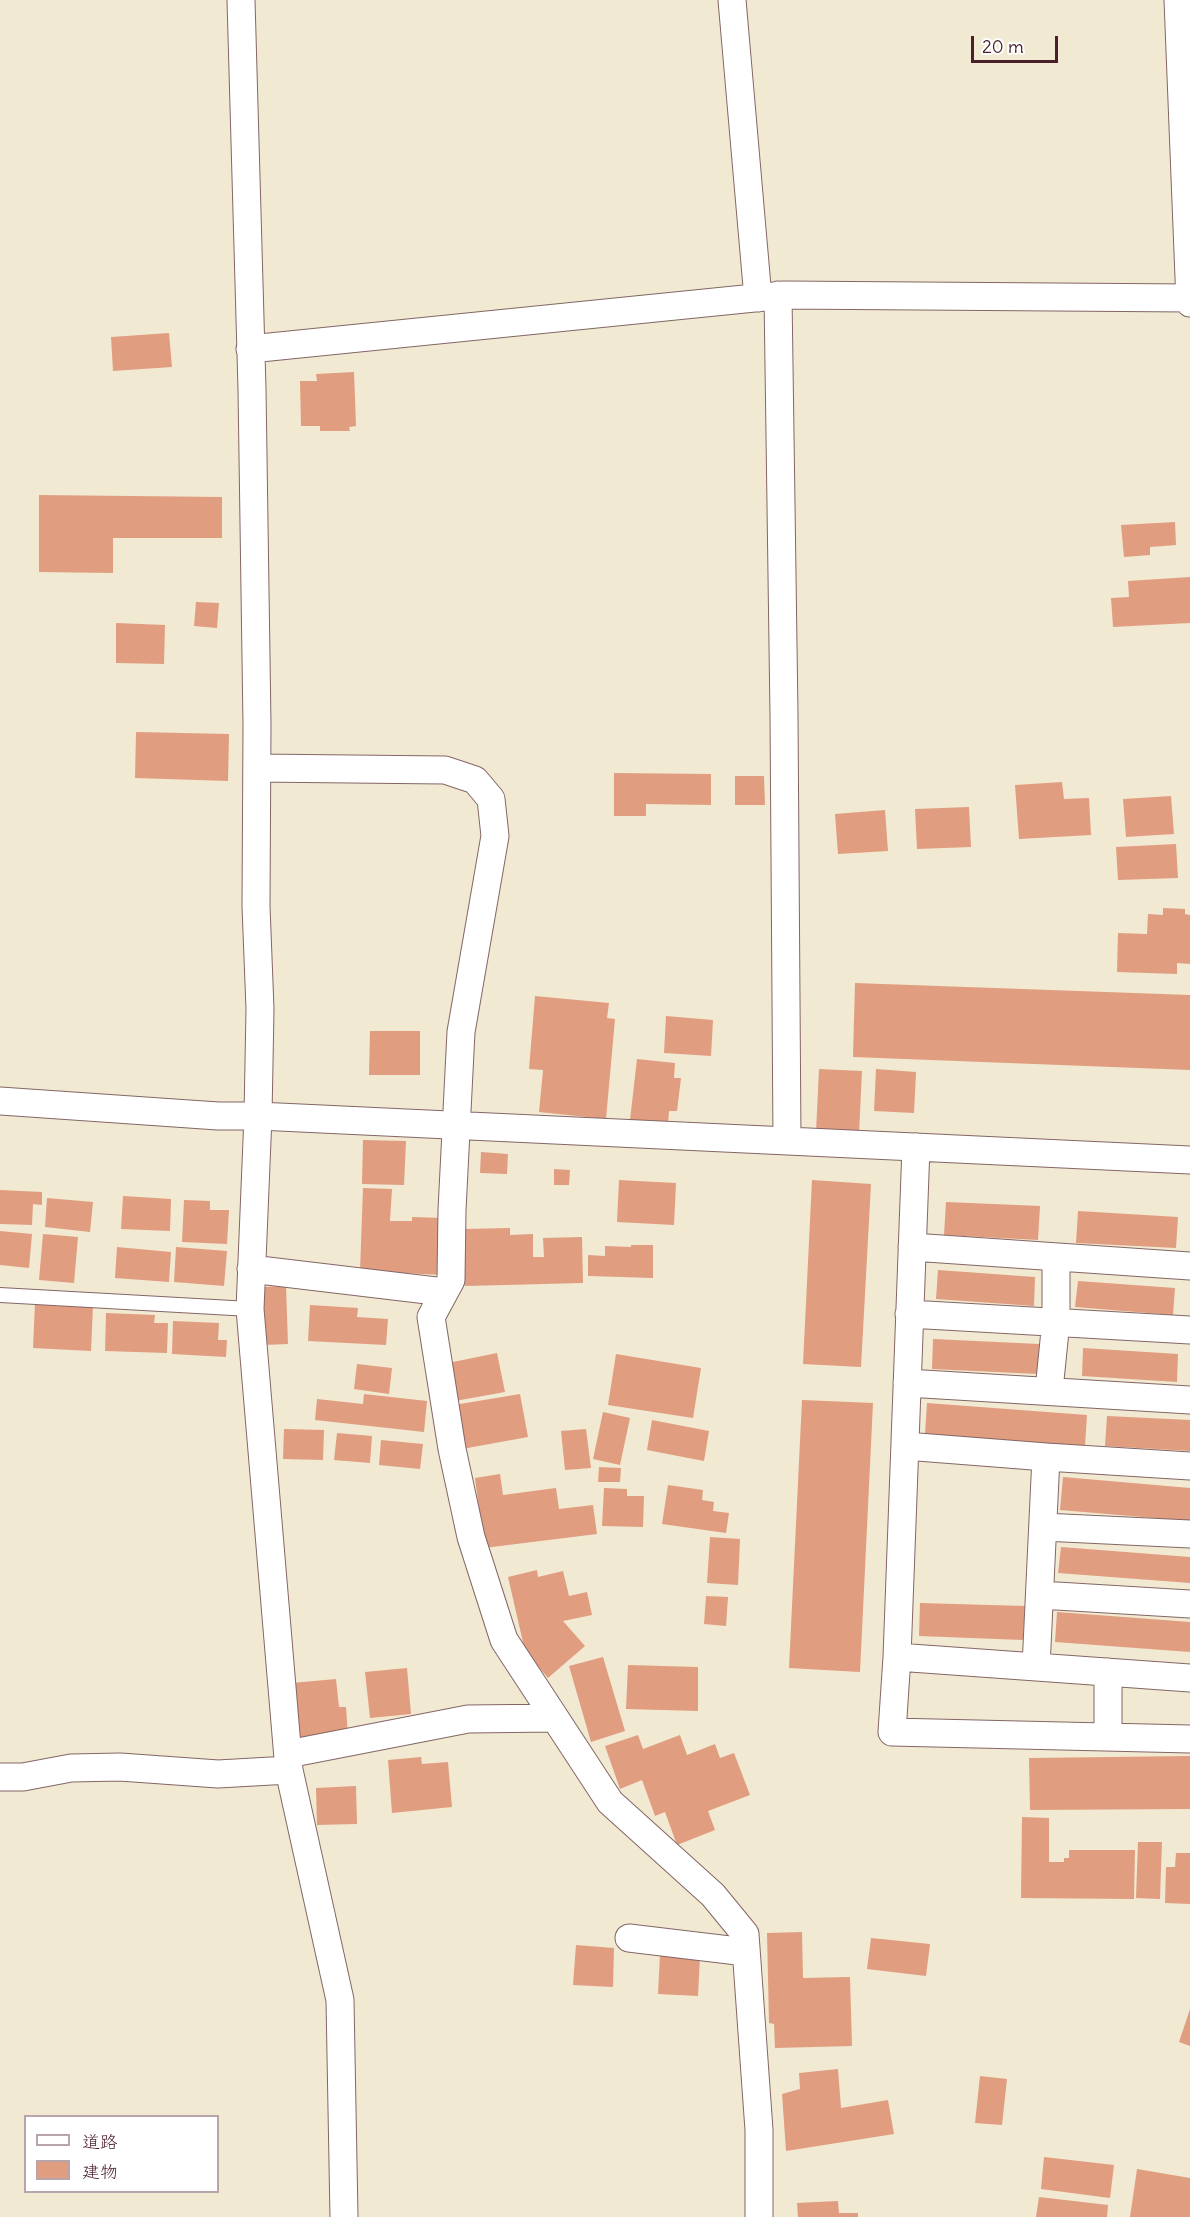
<!DOCTYPE html>
<meta charset="utf-8">
<style>
body{margin:0}
#map{position:relative;width:1190px;height:2217px;overflow:hidden;background:#f1e9d2;font-family:Delius,"Klee One",sans-serif}
canvas{display:block}
.legend{position:absolute;left:24px;top:2115px;width:195px;height:78px;box-sizing:border-box;background:#fff;border:2px solid #b7a5aa;margin:0;padding:8px 10px;list-style:none;font-size:18px;color:#4a1f2b}
.legend li{display:flex;align-items:center;gap:12px;height:30px}
.legend b{width:30px;border:2px solid #b7a5aa}
.scale{position:absolute;left:971px;top:36px;width:87px;height:27px;box-sizing:border-box;border:3px solid #4a1f2b;border-top:0;padding-left:8px;font-size:18px;line-height:21px;white-space:nowrap;color:#4a1f2b;-webkit-text-stroke:4px #fff;paint-order:stroke}
</style>
<div id="map">
<canvas width="1190" height="2217"></canvas>
<ul class="legend">
<li><b style="height:8px;background:#fff"></b>道路</li>
<li><b style="height:16px;background:#e19d80"></b>建物</li>
</ul>
<div class="scale">20 m</div>
</div>
<script>
const context = document.querySelector('canvas').getContext('2d');
context.lineJoin = 'round';
function fill(path, color) { context.fillStyle = color; context.fill(path, 'evenodd'); }
function trace(path, color, width, dash) { context.strokeStyle = color; context.lineWidth = width; context.lineCap = dash ? 'butt' : 'round'; context.setLineDash(dash || []); context.stroke(path); }
const building = new Path2D(`
 M 169,333 L 172,367 L 113,371 L 111,337 Z
 M 354,372 L 356,426 L 349,427 L 350,431 L 320,431 L 320,426 L 301,426 L 300,381 L 317,381 L 316,374 Z
 M 39,495 L 222,497 L 222,538 L 113,538 L 113,573 L 39,572 Z
 M 1175,522 L 1176,545 L 1150,547 L 1150,555 L 1124,557 L 1121,525 Z
 M 1190,577 L 1190,623 L 1113,627 L 1111,598 L 1129,597 L 1128,581 Z
 M 196,602 L 219,603 L 217,628 L 194,626 Z
 M 116,623 L 165,625 L 164,664 L 116,663 Z
 M 136,732 L 229,734 L 228,781 L 135,778 Z
 M 614,773 L 711,774 L 711,805 L 646,804 L 646,816 L 614,816 Z
 M 735,776 L 764,776 L 765,805 L 735,805 Z
 M 1062,782 L 1064,799 L 1089,798 L 1091,835 L 1019,839 L 1015,785 Z
 M 1171,796 L 1174,834 L 1126,837 L 1123,799 Z
 M 969,807 L 971,847 L 917,849 L 915,809 Z
 M 885,810 L 888,851 L 838,854 L 835,814 Z
 M 1176,844 L 1178,878 L 1118,880 L 1116,847 Z
 M 1163,908 L 1185,909 L 1185,914 L 1190,915 L 1190,964 L 1177,963 L 1177,974 L 1117,972 L 1118,933 L 1147,934 L 1148,914 L 1163,915 Z
 M 855,983 L 1190,995 L 1190,1070 L 853,1057 Z
 M 535,996 L 609,1003 L 607,1018 L 615,1019 L 606,1119 L 539,1112 L 543,1070 L 529,1069 Z
 M 666,1016 L 713,1020 L 711,1056 L 664,1053 Z
 M 370,1031 L 420,1031 L 420,1075 L 369,1075 Z
 M 637,1059 L 675,1063 L 674,1078 L 681,1078 L 677,1111 L 669,1111 L 668,1124 L 630,1120 Z
 M 819,1069 L 862,1071 L 859,1134 L 816,1132 Z
 M 876,1069 L 916,1072 L 914,1113 L 874,1111 Z
 M 363,1140 L 406,1141 L 404,1185 L 362,1184 Z
 M 481,1152 L 508,1154 L 507,1174 L 480,1173 Z
 M 554,1169 L 570,1170 L 569,1185 L 554,1185 Z
 M 619,1180 L 676,1183 L 674,1225 L 617,1222 Z
 M 812,1180 L 871,1184 L 861,1367 L 803,1364 Z
 M 363,1188 L 392,1189 L 390,1221 L 412,1221 L 412,1217 L 444,1218 L 442,1275 L 360,1271 Z
 M 0,1190 L 42,1192 L 42,1205 L 33,1204 L 32,1225 L 0,1224 Z
 M 123,1196 L 171,1199 L 170,1231 L 121,1229 Z
 M 47,1198 L 93,1202 L 90,1232 L 45,1227 Z
 M 184,1200 L 210,1201 L 210,1210 L 229,1210 L 227,1244 L 182,1242 Z
 M 946,1202 L 1040,1206 L 1038,1240 L 944,1235 Z
 M 1078,1211 L 1178,1217 L 1176,1248 L 1076,1243 Z
 M 510,1228 L 510,1235 L 533,1234 L 533,1257 L 544,1257 L 543,1238 L 582,1237 L 583,1283 L 465,1286 L 463,1229 Z
 M 0,1231 L 32,1234 L 29,1268 L 0,1265 Z
 M 43,1234 L 78,1237 L 74,1283 L 39,1280 Z
 M 631,1245 L 653,1245 L 653,1278 L 588,1276 L 588,1255 L 605,1256 L 605,1246 L 631,1247 Z
 M 117,1247 L 171,1252 L 169,1282 L 115,1278 Z
 M 176,1247 L 227,1251 L 224,1286 L 174,1282 Z
 M 938,1270 L 1035,1277 L 1034,1306 L 936,1299 Z
 M 1078,1281 L 1175,1288 L 1173,1315 L 1075,1307 Z
 M 286,1286 L 288,1344 L 263,1345 L 261,1287 Z
 M 35,1303 L 93,1306 L 91,1351 L 33,1348 Z
 M 310,1305 L 358,1308 L 357,1317 L 388,1319 L 386,1345 L 308,1341 Z
 M 106,1313 L 155,1315 L 154,1323 L 168,1323 L 167,1353 L 105,1351 Z
 M 173,1321 L 219,1323 L 218,1340 L 227,1340 L 226,1357 L 172,1354 Z
 M 933,1339 L 1039,1344 L 1038,1374 L 932,1369 Z
 M 1083,1348 L 1178,1354 L 1177,1382 L 1082,1376 Z
 M 497,1353 L 505,1392 L 455,1401 L 448,1363 Z
 M 616,1354 L 701,1368 L 693,1418 L 608,1405 Z
 M 357,1364 L 392,1368 L 389,1394 L 354,1389 Z
 M 364,1394 L 427,1401 L 424,1432 L 315,1420 L 317,1399 L 363,1404 Z
 M 520,1394 L 528,1437 L 462,1449 L 454,1405 Z
 M 802,1400 L 873,1403 L 860,1672 L 789,1668 Z
 M 927,1403 L 1087,1415 L 1085,1446 L 925,1434 Z
 M 603,1412 L 630,1418 L 620,1465 L 593,1459 Z
 M 1107,1416 L 1190,1420 L 1190,1451 L 1105,1446 Z
 M 652,1420 L 709,1431 L 704,1461 L 647,1450 Z
 M 284,1429 L 324,1430 L 323,1460 L 283,1459 Z
 M 586,1429 L 591,1468 L 565,1470 L 561,1431 Z
 M 337,1433 L 372,1436 L 370,1463 L 334,1460 Z
 M 381,1440 L 423,1444 L 420,1469 L 379,1465 Z
 M 599,1467 L 621,1468 L 620,1482 L 598,1482 Z
 M 500,1474 L 503,1495 L 556,1488 L 559,1509 L 593,1505 L 597,1534 L 484,1548 L 475,1478 Z
 M 1063,1477 L 1190,1488 L 1190,1521 L 1060,1510 Z
 M 668,1485 L 703,1490 L 702,1500 L 714,1502 L 713,1511 L 729,1513 L 726,1533 L 662,1524 Z
 M 604,1488 L 627,1489 L 627,1496 L 644,1496 L 643,1527 L 602,1526 Z
 M 710,1537 L 740,1539 L 738,1585 L 707,1583 Z
 M 1061,1547 L 1190,1557 L 1190,1583 L 1058,1573 Z
 M 537,1570 L 538,1577 L 563,1571 L 569,1596 L 587,1592 L 592,1615 L 563,1621 L 585,1646 L 548,1678 L 525,1651 L 508,1577 Z
 M 706,1596 L 728,1597 L 726,1626 L 704,1624 Z
 M 920,1603 L 1025,1606 L 1023,1640 L 919,1636 Z
 M 1057,1612 L 1190,1622 L 1190,1652 L 1055,1642 Z
 M 603,1657 L 625,1731 L 591,1742 L 569,1666 Z
 M 628,1665 L 698,1667 L 698,1711 L 626,1709 Z
 M 407,1668 L 411,1714 L 370,1718 L 365,1672 Z
 M 336,1679 L 339,1707 L 346,1707 L 348,1736 L 298,1740 L 292,1683 Z
 M 638,1735 L 643,1749 L 680,1735 L 687,1755 L 715,1744 L 720,1758 L 734,1753 L 750,1795 L 708,1811 L 715,1830 L 677,1845 L 665,1812 L 655,1816 L 642,1780 L 620,1789 L 605,1746 Z
 M 1190,1756 L 1190,1809 L 1030,1810 L 1029,1758 Z
 M 421,1757 L 422,1764 L 448,1762 L 452,1807 L 392,1813 L 388,1760 Z
 M 356,1786 L 357,1824 L 317,1825 L 316,1788 Z
 M 1022,1817 L 1049,1818 L 1049,1862 L 1064,1862 L 1064,1858 L 1069,1858 L 1069,1850 L 1135,1850 L 1134,1899 L 1021,1898 Z
 M 1138,1842 L 1162,1842 L 1160,1899 L 1136,1898 Z
 M 1176,1853 L 1190,1853 L 1190,1904 L 1165,1903 L 1166,1867 L 1175,1867 Z
 M 802,1932 L 803,1978 L 850,1977 L 852,2046 L 775,2048 L 774,2024 L 769,2023 L 767,1933 Z
 M 871,1938 L 930,1944 L 926,1976 L 867,1969 Z
 M 576,1945 L 614,1948 L 613,1987 L 573,1985 Z
 M 660,1954 L 700,1956 L 698,1996 L 658,1994 Z
 M 1190,2009 L 1190,2046 L 1179,2042 Z
 M 838,2069 L 841,2108 L 888,2100 L 894,2134 L 786,2151 L 782,2094 L 800,2089 L 799,2073 Z
 M 980,2076 L 1007,2079 L 1002,2125 L 975,2123 Z
 M 1044,2157 L 1114,2165 L 1110,2198 L 1041,2189 Z
 M 1137,2169 L 1190,2178 L 1190,2217 L 1130,2217 Z
 M 1039,2197 L 1108,2205 L 1107,2217 L 1036,2217 Z
 M 838,2201 L 839,2213 L 858,2213 L 858,2217 L 798,2217 L 797,2203 Z`);
const lane = new Path2D(`
 M 0,1295 L 250,1309`);
const street = new Path2D(`
 M 241,0 L 252,389 L 257,724 L 256,906 L 260,1009 L 258,1116 L 250,1309 L 289,1770 L 340,2000 L 344,2217
 M 732,0 L 758,298
 M 1178,0 L 1190,303
 M 778,295 L 784,715 L 787,1141
 M 250,349 L 784,295 L 1190,298
 M 257,768 L 445,770 L 475,780 L 491,799 L 495,836 L 461,1032 L 452,1210 L 451,1280 L 431,1317 L 452,1449 L 471,1537 L 504,1640 L 610,1802 L 713,1895 L 745,1934 L 759,2130 L 759,2217
 M 0,1101 L 218,1116 L 258,1116 L 1190,1160
 M 916,1147 L 897,1657 L 1190,1678
 M 912,1247 L 1190,1266
 M 251,1269 L 444,1292
 M 909,1314 L 1190,1330
 M 907,1383 L 1190,1400
 M 1049,1390 L 1056,1321 L 1056,1257
 M 905,1446 L 1046,1457 L 1036,1667
 M 1046,1457 L 1190,1466
 M 1043,1527 L 1190,1534
 M 1040,1595 L 1190,1604
 M 897,1657 L 892,1732 L 1190,1739
 M 1108,1672 L 1108,1737
 M 288,1754 L 468,1719 L 555,1718
 M 0,1777 L 23,1777 L 71,1768 L 120,1767 L 218,1774 L 289,1770
 M 629,1938 L 746,1952`);
fill(building, '#e19d80');
trace(lane, '#846665', 16);
trace(street, '#846665', 29);
trace(lane, '#fff', 14);
trace(street, '#fff', 27);
</script>
